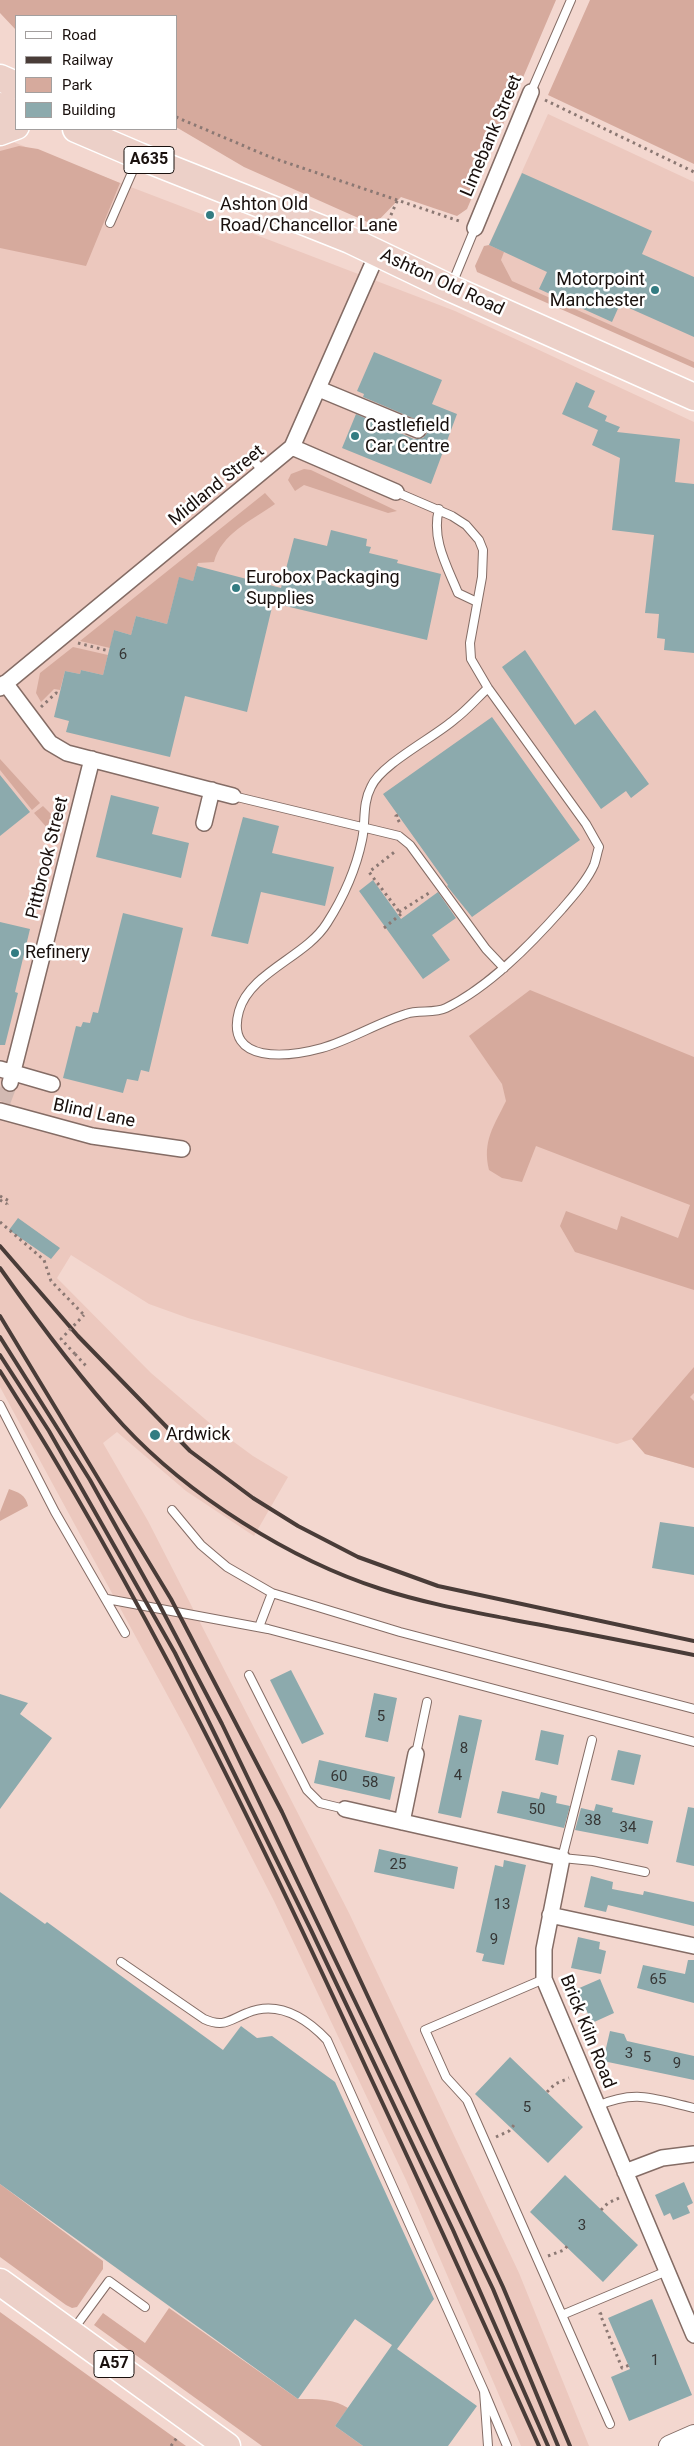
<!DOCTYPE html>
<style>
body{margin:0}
#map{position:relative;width:694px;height:2446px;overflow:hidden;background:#f3d7cf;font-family:Roboto,sans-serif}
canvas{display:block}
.legend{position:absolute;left:15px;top:15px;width:162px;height:115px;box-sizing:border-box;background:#fff;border:1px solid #a39f9e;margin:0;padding:6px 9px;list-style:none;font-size:15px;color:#19100d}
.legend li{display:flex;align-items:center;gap:10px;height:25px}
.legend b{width:25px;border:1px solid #a39f9e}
</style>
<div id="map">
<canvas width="694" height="2446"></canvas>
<ul class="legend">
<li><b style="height:6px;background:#fff"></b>Road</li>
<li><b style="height:6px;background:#493c38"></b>Railway</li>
<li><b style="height:14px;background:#d6aa9d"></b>Park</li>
<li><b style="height:14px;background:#8caaad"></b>Building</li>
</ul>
</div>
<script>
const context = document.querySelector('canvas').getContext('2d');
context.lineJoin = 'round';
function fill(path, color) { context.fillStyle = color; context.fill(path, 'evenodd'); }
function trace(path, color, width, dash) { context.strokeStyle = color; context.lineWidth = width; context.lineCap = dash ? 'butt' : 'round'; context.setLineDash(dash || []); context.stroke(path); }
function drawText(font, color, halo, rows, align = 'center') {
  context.font = font + ' Roboto,sans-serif'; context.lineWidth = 5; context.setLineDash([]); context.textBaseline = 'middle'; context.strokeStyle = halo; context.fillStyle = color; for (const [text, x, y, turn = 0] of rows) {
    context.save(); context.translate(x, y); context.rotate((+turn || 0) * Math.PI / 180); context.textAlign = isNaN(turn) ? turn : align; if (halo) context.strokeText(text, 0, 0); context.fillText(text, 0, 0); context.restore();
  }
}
const built = new Path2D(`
 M 548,114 L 694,182 L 694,365 L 478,269 Z
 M 0,137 L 455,311 L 694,422 L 694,1468 L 645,1454 L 632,1439 L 617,1444 L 188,1318 L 149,1304 L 71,1255 L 57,1278 L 151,1373 L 219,1431 L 253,1456 L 288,1477 L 254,1536 L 186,1491 L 117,1432 L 103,1443 L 148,1521 L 349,1913 L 519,2273 L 589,2446 L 521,2446 L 406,2180 L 274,1901 L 188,1733 L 0,1387 Z`);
const green = new Path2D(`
 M 0,0 L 556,0 L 467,209 L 457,216 L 401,197 L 374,225 L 244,167 L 176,127 L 176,16 L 16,16 L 16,30 L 0,13 Z
 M 590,0 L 694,0 L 694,164 L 548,95 Z
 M 19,146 L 38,149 L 120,183 L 86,266 L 0,248 L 0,151 Z
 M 489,245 L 504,252 L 501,260 L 512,281 L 694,362 L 694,368 L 477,272 L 475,266 L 484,246 Z
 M 304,469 L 311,470 L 397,511 L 388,513 L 304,485 L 295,491 L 288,480 L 291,474 Z
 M 265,493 L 275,504 C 252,520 221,534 214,562 L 198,563 L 193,581 L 179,578 L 167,624 L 136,616 L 131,635 L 114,630 L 110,648 L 80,641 Z
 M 73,647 L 108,655 L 103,675 L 81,670 L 80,674 L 65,671 L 60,690 L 54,689 L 41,702 L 36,693 L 40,673 Z
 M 0,759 L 40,803 L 32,810 L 0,770 Z
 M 60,805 L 64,809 L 57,839 L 34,813 L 43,806 L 51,814 Z
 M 530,990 L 694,1057 L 694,1290 L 575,1252 L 560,1226 L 566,1211 L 617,1230 L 621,1216 L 678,1238 L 690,1205 L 536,1146 L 522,1182 L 502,1178 L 489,1170 C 482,1141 494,1126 506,1101 L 502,1084 L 469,1036 Z
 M 694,1367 L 694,1393 L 690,1397 L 694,1401 L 694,1468 L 645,1454 L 632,1439 Z
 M 9,1489 C 18,1492 26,1495 28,1506 L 0,1521 L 0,1512 Z
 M 0,2184 L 103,2261 L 103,2269 L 77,2307 L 72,2308 L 66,2305 L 0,2257 Z
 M 169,2308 L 298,2399 C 315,2399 332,2398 348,2408 L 335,2426 L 363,2446 L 262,2446 L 94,2325 L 103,2313 L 145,2343 Z
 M 0,2312 L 175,2438 L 186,2446 L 0,2446 Z`);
const building = new Path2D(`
 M 522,173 L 652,231 L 642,254 L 694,277 L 694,337 L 620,304 L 612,322 L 539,289 L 547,272 L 489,245 Z
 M 374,352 L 442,380 L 432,404 L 457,414 L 431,484 L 342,448 L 356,414 L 414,439 L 423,438 L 427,433 L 426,425 L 422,422 L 363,397 L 364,394 L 357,391 Z
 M 576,382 L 595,391 L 588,407 L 607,416 L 605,421 L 620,427 L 617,432 L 680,439 L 675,482 L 694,484 L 694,653 L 664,650 L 665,639 L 657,638 L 659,614 L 645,613 L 654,535 L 612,530 L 620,458 L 592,445 L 598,430 L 562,414 Z
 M 331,530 L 367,539 L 366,546 L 371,547 L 369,553 L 398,560 L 397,563 L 441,574 L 427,640 L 273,603 L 247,712 L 185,696 L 170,757 L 66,732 L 69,721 L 54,717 L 65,671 L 80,674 L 81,670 L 103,675 L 114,630 L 131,635 L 136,616 L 167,624 L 179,577 L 193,581 L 197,566 L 281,588 L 294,538 L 327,546 Z
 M 525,650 L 575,725 L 595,710 L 649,784 L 631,798 L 626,791 L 601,809 L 502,667 Z
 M 492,717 L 580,840 L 472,917 L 447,886 L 448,885 L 383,794 Z
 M 0,775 L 30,812 L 0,836 Z
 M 111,795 L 159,807 L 152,834 L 189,843 L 181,878 L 96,857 Z
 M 243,817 L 279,826 L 272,853 L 334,867 L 325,906 L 261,892 L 248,944 L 211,936 Z
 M 373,880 L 401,919 L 438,892 L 456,918 L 432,935 L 450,960 L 423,979 L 359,891 Z
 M 123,913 L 183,928 L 149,1072 L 141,1070 L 138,1081 L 127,1079 L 123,1093 L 63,1078 L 76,1026 L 81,1027 L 83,1022 L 90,1023 L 93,1012 L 98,1013 Z
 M 0,922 L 30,929 L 15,992 L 18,993 L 5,1045 L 0,1045 Z
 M 18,1218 L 60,1248 L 51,1259 L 9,1230 Z
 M 660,1522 L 694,1527 L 694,1575 L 652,1568 Z
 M 291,1670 L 324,1734 L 302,1744 L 270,1680 Z
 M 374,1693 L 397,1698 L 388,1742 L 365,1737 Z
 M 0,1694 L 28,1703 L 20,1714 L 52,1738 L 0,1809 Z
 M 459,1715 L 482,1720 L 461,1818 L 438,1813 Z
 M 541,1730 L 564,1735 L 558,1765 L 535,1760 Z
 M 618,1750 L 641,1755 L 634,1785 L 611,1780 Z
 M 319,1760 L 395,1777 L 390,1800 L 314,1783 Z
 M 502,1791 L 539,1799 L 541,1792 L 557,1796 L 556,1803 L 570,1806 L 564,1828 L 497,1813 Z
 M 596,1804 L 613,1808 L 612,1812 L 653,1821 L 648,1844 L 575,1830 L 581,1808 L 594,1811 Z
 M 688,1807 L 694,1808 L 694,1866 L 676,1862 Z
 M 379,1849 L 458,1867 L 454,1889 L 374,1872 Z
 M 504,1860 L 526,1865 L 504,1965 L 482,1961 L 484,1954 L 476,1952 L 495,1865 L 503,1867 Z
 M 591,1876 L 613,1882 L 612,1889 L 643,1895 L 644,1891 L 694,1902 L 694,1926 L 608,1905 L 606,1912 L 584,1907 Z
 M 0,1892 L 45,1924 L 47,1922 L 223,2050 L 241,2026 L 257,2038 L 272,2036 L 335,2082 L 434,2299 L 397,2349 L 477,2406 L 448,2446 L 363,2446 L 335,2426 L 392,2345 L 355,2319 L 298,2399 L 0,2184 Z
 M 578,1937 L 600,1942 L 599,1949 L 606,1951 L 601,1974 L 571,1968 Z
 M 688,1960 L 694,1960 L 694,2003 L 637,1988 L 643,1965 L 685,1974 Z
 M 600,1979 L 614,2013 L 592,2023 L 577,1989 Z
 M 610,2031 L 624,2034 L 627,2041 L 694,2056 L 694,2080 L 603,2061 Z
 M 510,2057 L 583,2127 L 548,2163 L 475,2094 Z
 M 565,2175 L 638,2245 L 603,2282 L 530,2212 Z
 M 684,2182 L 693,2203 L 687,2206 L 690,2213 L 673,2220 L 670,2213 L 664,2216 L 655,2195 Z
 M 652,2299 L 692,2395 L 629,2421 L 611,2377 L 630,2369 L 608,2318 Z`);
const streetTunnel = new Path2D(`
 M 3,1102 L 10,1083`);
const path = new Path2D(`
 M 545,100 L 694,172
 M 176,117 L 270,157 L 462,222
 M 383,233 L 398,199
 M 78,643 L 109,651
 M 41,707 L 56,693 L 59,694
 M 398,815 L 396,816 L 401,825
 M 399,912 L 429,893
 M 384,928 L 401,914 L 369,872 L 397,850
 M 0,1196 L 9,1201 L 7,1204
 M 0,1200 L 7,1204
 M 0,1222 L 44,1260 L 51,1281 L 84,1315
 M 75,1354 L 87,1367
 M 547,2092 L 555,2084 L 569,2078
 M 496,2137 L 509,2131 L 514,2125
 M 601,2210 L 608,2203 L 619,2198
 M 548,2256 L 564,2250 L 569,2244
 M 602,2313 L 600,2314 L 622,2368 L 632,2364
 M 171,2446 L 178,2436`);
const lane = new Path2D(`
 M 531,92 L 571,0
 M 110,223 L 137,161
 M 452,284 L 475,228
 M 251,458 L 264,472
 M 396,492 L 452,516 L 466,525 L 479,540 L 483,550 L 482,577 L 470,643 L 471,659 L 488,688 L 586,824 L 599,847 C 597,853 596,860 594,865 C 587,881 573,896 562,909 C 530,945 489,987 446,1008 C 434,1014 418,1009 406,1014 C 377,1023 350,1040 322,1048 C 289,1057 224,1065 239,1011 C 250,972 306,957 327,923 C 343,898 356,869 362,840 C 366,822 362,804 371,787 C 381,764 435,737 455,719 C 467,710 477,698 488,688
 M 439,509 C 431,539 447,566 458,593 L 477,602
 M 233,796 L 399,836 L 410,845 L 486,949 L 504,968
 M 0,1405 L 55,1512 L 125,1633
 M 172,1510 L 201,1545 L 227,1567 L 272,1593
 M 107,1599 L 268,1629 L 694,1742
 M 259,1627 L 272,1593 L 400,1632 L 694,1709
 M 249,1675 L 307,1790 L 320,1803 L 345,1809
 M 592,1740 L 562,1858 L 593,1861 L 645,1872
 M 416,1754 L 427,1702
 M 121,1962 L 204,2019 C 224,2028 229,2020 247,2013 C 278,2000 306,2018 327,2040 L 484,2391
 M 544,1979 L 425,2030 L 446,2077 L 467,2100 L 562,2315 L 667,2271
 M 597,2106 C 637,2089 653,2099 694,2108
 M 562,2315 L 610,2424
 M 73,2330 L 109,2281 L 145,2307
 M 488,2446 L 484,2391 L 507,2446`);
const street = new Path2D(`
 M 475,228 L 531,92
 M 319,389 L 418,430
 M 292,447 L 396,492
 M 5,683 L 50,743 L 67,753 L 233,796
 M 0,688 L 292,447 L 378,252
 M 204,823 L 212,790
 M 0,1069 L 52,1084
 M 10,1083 L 92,759
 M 0,1111 L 92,1136 L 182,1149
 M 345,1809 L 562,1858 L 544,1949 L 544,1979 L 694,2335
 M 402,1822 L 416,1754
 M 550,1915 L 694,1946
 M 625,2172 L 662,2158 L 694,2154`);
const secondary = new Path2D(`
 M 669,2446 L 694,2435`);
const highway = new Path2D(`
 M 0,78 L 16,85
 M 0,106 L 16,113
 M 76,129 L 139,156 L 350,240 L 450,288 L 694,397
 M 0,132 L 16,126
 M 0,2282 L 227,2446`);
const rail = new Path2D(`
 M 0,1246 L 78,1336 L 190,1451 L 253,1498 L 298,1526 L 358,1557 L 438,1586 L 694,1641
 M 0,1268 C 38,1322 78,1376 123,1425 C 188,1495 290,1560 381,1589 C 424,1603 469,1611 514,1620 C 574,1631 634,1643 694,1655
 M 0,1316 L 171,1599 L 282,1812 L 503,2287 L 570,2446
 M 0,1337 L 90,1480 L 159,1604 L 222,1724 L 493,2289 L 558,2446
 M 0,1355 L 49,1431 L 175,1653 L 311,1930 L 453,2230 L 548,2446
 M 0,1371 C 142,1594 258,1832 368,2072 C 426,2196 483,2321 539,2446`);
const pathBridge = new Path2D(`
 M 75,1354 L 61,1339 L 84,1315`);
const markers = [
 [210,215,5,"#337c82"],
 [655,290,5,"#337c82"],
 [355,436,5,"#337c82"],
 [236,588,5,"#337c82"],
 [15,953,5,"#337c82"],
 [155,1435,6,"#337c82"]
];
const numberNames = [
 ["6",123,655],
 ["5",381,1717],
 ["8",464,1749],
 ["4",458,1776],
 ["60",339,1777],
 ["58",370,1783],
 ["50",537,1810],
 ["38",593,1821],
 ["34",628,1828],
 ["25",398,1865],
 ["13",502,1905],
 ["9",494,1940],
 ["65",658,1980],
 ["3",629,2054],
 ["5",647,2058],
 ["9",677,2064],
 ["5",527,2108],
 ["3",582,2226],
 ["1",655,2361]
];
const shields = [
 [149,160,50],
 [114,2364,40]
];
const shieldNames = [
 ["A635",149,160],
 ["A57",114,2364]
];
const streetNames = [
 ["Limebank Street",492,136,-67],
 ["Ashton Old Road",442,283,25],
 ["Midland Street",217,486,-39],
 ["Pittbrook Street",48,858,-76],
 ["Blind Lane",94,1114,12],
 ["Brick Kiln Road",587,2032,68]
];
const poiNames = [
 ["Ashton Old",220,205],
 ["Road/Chancellor Lane",220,226],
 ["Motorpoint",645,280,"right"],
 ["Manchester",645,301,"right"],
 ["Castlefield",365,426],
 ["Car Centre",365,447],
 ["Eurobox Packaging",246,578],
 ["Supplies",246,599],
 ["Refinery",25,953],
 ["Ardwick",166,1435]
];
fill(built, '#ecc8be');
fill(green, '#d6aa9d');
fill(building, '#8caaad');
trace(streetTunnel, '#d2b9b2', 15, [15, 8]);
trace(lane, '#846c65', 10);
trace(street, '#846c65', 18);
trace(secondary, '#846c65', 22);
trace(highway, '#fff', 29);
trace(path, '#8b7873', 3, [2.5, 4]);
trace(lane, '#fff', 8);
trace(street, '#fff', 15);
trace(secondary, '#fff', 20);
trace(highway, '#ecd0c8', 26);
trace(rail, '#493c38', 4);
trace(pathBridge, '#8b7873', 3, [2.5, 4]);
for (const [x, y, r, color] of markers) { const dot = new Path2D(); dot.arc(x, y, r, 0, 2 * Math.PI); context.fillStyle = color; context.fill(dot); trace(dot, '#fff', 2); }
drawText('15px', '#363635', null, numberNames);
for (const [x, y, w] of shields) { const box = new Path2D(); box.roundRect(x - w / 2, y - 13.5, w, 27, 4); context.fillStyle = '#fff'; context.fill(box); trace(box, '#19100d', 1); }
drawText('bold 16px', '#19100d', null, shieldNames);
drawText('18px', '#19100d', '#fff', streetNames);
drawText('18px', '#19100d', '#fff', poiNames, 'left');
</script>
